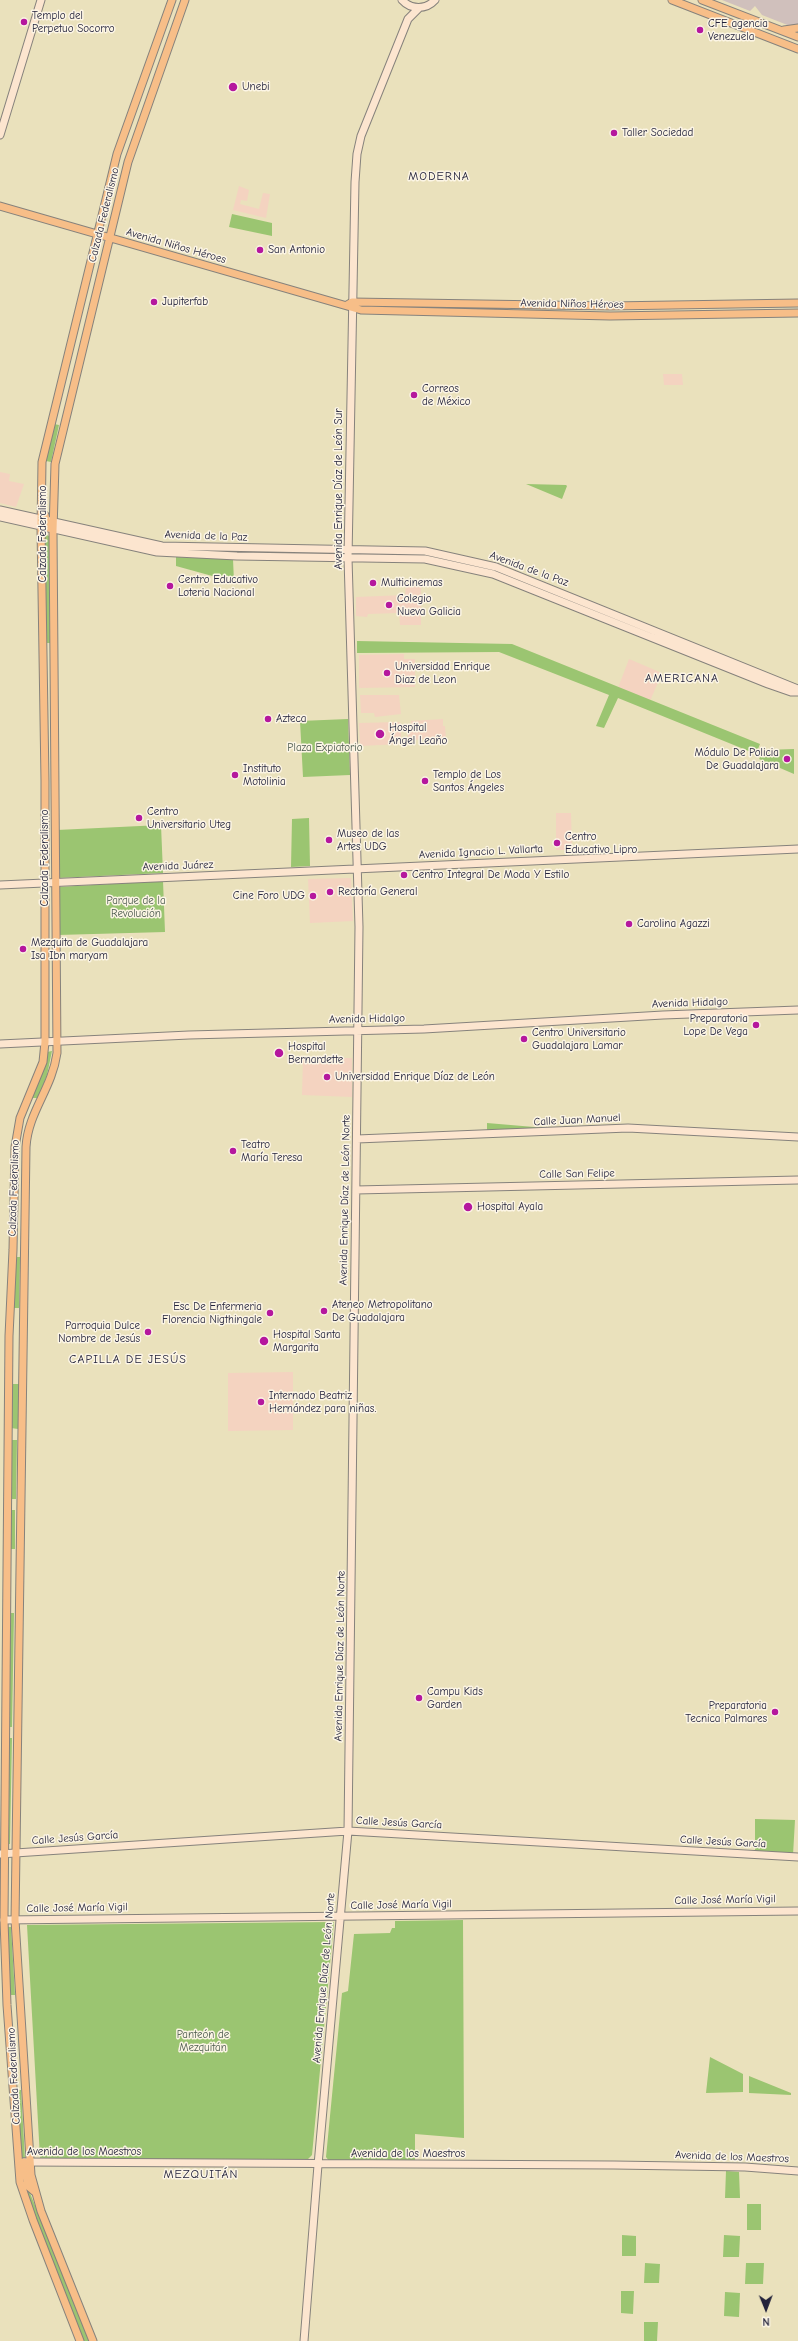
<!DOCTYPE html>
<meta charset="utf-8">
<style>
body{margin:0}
#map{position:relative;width:798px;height:2341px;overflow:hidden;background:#eae1bc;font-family:"Comic Neue",sans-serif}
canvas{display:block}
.north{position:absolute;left:746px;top:2289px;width:40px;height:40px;-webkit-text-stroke:3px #fcf5e5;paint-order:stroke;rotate:179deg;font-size:11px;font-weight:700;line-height:16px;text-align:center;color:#22223b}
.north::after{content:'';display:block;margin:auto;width:14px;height:18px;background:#22223b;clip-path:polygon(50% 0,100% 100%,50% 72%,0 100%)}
</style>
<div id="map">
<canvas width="798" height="2341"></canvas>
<div class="north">N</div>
</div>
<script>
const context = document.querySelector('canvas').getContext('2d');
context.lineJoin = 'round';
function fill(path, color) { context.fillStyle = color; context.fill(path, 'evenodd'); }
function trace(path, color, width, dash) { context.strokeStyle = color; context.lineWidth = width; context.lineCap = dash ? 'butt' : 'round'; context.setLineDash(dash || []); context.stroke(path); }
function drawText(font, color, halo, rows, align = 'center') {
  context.font = font + ' "Comic Neue",sans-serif'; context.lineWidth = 3; context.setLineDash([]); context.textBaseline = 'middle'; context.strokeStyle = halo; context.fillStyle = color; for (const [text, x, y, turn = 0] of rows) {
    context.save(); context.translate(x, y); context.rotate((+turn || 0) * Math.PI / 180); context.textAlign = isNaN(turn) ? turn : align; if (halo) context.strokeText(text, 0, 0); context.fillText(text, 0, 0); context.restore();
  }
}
const built = new Path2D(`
 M 239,186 L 249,190 L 247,201 L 241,200 L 240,204 L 259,209 L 263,193 L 270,194 L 266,218 L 233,210 Z
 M 663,374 L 682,374 L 683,385 L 664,385 Z
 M 0,472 L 10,474 L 9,481 L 24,484 L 16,507 L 0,503 Z
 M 421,585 L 421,625 L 400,625 L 399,613 L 368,614 L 367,617 L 356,616 L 356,597 L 405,595 L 406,586 Z
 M 404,654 L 404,659 L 415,659 L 415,687 L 359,688 L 359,655 Z
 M 629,659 L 662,673 L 650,701 L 618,688 Z
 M 360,695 L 399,695 L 401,714 L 375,717 L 374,713 L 361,713 Z
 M 443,719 L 443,726 L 445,726 L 446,738 L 408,740 L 408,724 L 411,724 L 411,721 Z
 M 399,722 L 401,724 L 401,744 L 360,746 L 359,723 Z
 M 556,813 L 571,813 L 572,850 L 556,850 Z
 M 351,878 L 353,921 L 310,923 L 308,879 Z
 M 303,1058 L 352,1058 L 352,1097 L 302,1095 Z
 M 293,1372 L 293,1430 L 228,1431 L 228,1373 Z`);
const industrial = new Path2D(`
 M 722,0 L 798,0 L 798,26 L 790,26 L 762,15 L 755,6 L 750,11 Z`);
const green = new Path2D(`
 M 232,214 L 272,223 L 272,236 L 229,227 Z
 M 54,424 L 59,425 L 51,462 L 46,461 Z
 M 526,484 L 566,485 L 567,486 L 562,499 Z
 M 44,534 L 49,536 L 50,643 L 44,643 Z
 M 176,557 L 233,559 L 234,582 L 176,566 Z
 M 357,641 L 512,644 L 760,744 L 756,754 L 618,698 L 604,728 L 596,726 L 609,695 L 499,652 L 357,653 Z
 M 348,719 L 350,775 L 303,777 L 300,721 Z
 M 794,749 L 794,774 L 759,759 L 765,750 Z
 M 309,818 L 310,866 L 291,867 L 292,819 Z
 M 161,825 L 163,873 L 57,878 L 57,830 Z
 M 163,881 L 165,932 L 58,935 L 58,887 Z
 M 52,1051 L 47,1075 L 38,1098 L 31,1098 L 42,1074 L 47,1052 Z
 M 487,1123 L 546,1128 L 546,1130 L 487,1132 Z
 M 14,1257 L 20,1257 L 19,1308 L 11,1308 Z
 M 11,1384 L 19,1384 L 18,1429 L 11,1428 Z
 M 11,1440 L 17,1440 L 16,1499 L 10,1499 Z
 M 10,1510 L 15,1510 L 15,1549 L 10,1549 Z
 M 9,1613 L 14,1613 L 12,1727 L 7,1727 Z
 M 7,1738 L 12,1738 L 10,1844 L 8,1844 Z
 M 755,1819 L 795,1820 L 793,1855 L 755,1852 Z
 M 463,1920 L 464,2138 L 415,2134 L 415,2161 L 329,2161 L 326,2157 L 342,1993 L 348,1991 L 354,1934 L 390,1933 L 392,1928 L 395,1928 L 395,1921 Z
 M 334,1922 L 312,2155 L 307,2160 L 42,2160 L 40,2158 L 27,1925 Z
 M 6,1927 L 11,1927 L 15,1995 L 10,1995 Z
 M 710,2057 L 743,2074 L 743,2092 L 706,2093 Z
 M 749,2076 L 791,2093 L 791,2095 L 749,2093 Z
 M 16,2090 L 21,2090 L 25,2159 L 20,2159 Z
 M 21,2171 L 84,2326 L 89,2341 L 83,2341 L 28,2202 Z
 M 726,2171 L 739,2172 L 740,2198 L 725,2198 Z
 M 747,2204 L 761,2204 L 761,2230 L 747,2230 Z
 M 622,2235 L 636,2236 L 636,2256 L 622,2256 Z
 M 724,2235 L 740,2236 L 739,2257 L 723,2257 Z
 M 645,2263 L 660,2264 L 659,2283 L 644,2283 Z
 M 746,2263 L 764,2263 L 763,2284 L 745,2284 Z
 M 621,2291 L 634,2291 L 633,2314 L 621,2313 Z
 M 725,2292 L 740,2293 L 739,2317 L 724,2316 Z
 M 644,2322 L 658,2322 L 657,2341 L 644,2341 Z`);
const secondary = new Path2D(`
 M 402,0 C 411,10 426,10 435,0
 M 0,135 L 41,0
 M 0,510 L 162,546 L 425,551 L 496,567 L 798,689
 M 0,517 L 157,552 L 237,556 L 425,559 L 493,574 L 768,684 L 791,692 L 798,692
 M 0,885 L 798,849
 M 0,1044 L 189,1035 L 424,1029 L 663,1015 L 798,1010
 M 357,1139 L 628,1128 L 798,1137
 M 356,1190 L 798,1180
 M 0,1854 L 348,1831 L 798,1857
 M 4,1920 L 798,1911
 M 24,2162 L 614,2165 L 745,2167 L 798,2171
 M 304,2341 L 318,2165 L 348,1831 L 359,927 L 348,558 L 355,182 L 357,154 L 361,136 L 408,19 L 419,8`);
const primary = new Path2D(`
 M 672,0 L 798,49
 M 702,0 L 798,37
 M 784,30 L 798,28
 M 0,206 L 361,310 L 610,316 L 798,313
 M 347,305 L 352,302 L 610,306 L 798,303
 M 45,515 L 48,528
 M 24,2162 L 28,2186 L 35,2192
 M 80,2341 L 33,2220 L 20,2182 L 7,2005 L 4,1920 L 9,1336 L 13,1250 L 15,1147 L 20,1118 L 43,1062 L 45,1042 L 45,781 L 41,528 L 42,462 L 117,154 L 172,0
 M 93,2341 L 41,2211 L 31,2175 L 15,1920 L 26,1147 C 28,1112 52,1089 57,1053 L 53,531 L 55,464 L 128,162 L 185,0`);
const markers = [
 [24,22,4,"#b5179e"],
 [700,30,4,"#b5179e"],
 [233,87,5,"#b5179e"],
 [614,133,4,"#b5179e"],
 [260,250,4,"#b5179e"],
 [154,302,4,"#b5179e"],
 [414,395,4,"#b5179e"],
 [373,583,4,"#b5179e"],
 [170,586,4,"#b5179e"],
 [389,605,4,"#b5179e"],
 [387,673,4,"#b5179e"],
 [268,719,4,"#b5179e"],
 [380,734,5,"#b5179e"],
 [787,759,4,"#b5179e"],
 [235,775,4,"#b5179e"],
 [425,781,4,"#b5179e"],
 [139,818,4,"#b5179e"],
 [329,840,4,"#b5179e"],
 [557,843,4,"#b5179e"],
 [404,875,4,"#b5179e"],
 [330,892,4,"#b5179e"],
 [313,896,4,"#b5179e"],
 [629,924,4,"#b5179e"],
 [23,949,4,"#b5179e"],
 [756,1025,4,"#b5179e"],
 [524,1039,4,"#b5179e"],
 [279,1053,5,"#b5179e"],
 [327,1077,4,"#b5179e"],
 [233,1151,4,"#b5179e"],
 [468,1207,5,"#b5179e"],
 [324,1311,4,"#b5179e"],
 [270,1313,4,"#b5179e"],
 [148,1332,4,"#b5179e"],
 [264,1341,5,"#b5179e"],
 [261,1402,4,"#b5179e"],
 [419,1698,4,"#b5179e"],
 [775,1712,4,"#b5179e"]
];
const poiNames = [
 ["Templo del",32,16],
 ["Perpetuo Socorro",32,29],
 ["CFE agencia",708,24],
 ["Venezuela",708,37],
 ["Unebi",242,87],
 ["Taller Sociedad",622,133],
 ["San Antonio",268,250],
 ["Jupiterfab",162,302],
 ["Correos",422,389],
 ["de México",422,402],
 ["Centro Educativo",178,580],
 ["Loteria Nacional",178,593],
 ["Multicinemas",381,583],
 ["Colegio",397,599],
 ["Nueva Galicia",397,612],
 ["Universidad Enrique",395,667],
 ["Diaz de Leon",395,680],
 ["Azteca",276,719],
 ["Hospital",389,728],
 ["Ángel Leaño",389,741],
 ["Módulo De Policia",779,753,"right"],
 ["De Guadalajara",779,766,"right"],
 ["Instituto",243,769],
 ["Motolinia",243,782],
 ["Templo de Los",433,775],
 ["Santos Ángeles",433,788],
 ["Centro",147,812],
 ["Universitario Uteg",147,825],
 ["Museo de las",337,834],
 ["Artes UDG",337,847],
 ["Centro",565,837],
 ["Educativo Lipro",565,850],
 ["Centro Integral De Moda Y Estilo",412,875],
 ["Rectoría General",338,892],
 ["Cine Foro UDG",305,896,"right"],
 ["Carolina Agazzi",637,924],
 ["Mezquita de Guadalajara",31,943],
 ["Isa Ibn maryam",31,956],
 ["Preparatoria",748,1019,"right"],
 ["Lope De Vega",748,1032,"right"],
 ["Centro Universitario",532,1033],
 ["Guadalajara Lamar",532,1046],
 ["Hospital",288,1047],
 ["Bernardette",288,1060],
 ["Universidad Enrique Díaz de León",335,1077],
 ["Teatro",241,1145],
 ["María Teresa",241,1158],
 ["Hospital Ayala",477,1207],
 ["Ateneo Metropolitano",332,1305],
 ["De Guadalajara",332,1318],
 ["Esc De Enfermeria",262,1307,"right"],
 ["Florencia Nigthingale",262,1320,"right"],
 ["Parroquia Dulce",140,1326,"right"],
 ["Nombre de Jesús",140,1339,"right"],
 ["Hospital Santa",273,1335],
 ["Margarita",273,1348],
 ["Internado Beatriz",269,1396],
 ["Hernández para niñas.",269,1409],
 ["Campu Kids",427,1692],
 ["Garden",427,1705],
 ["Preparatoria",767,1706,"right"],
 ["Tecnica Palmares",767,1719,"right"]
];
const streetNames = [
 ["Calzada Federalismo",104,215,-76],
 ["Avenida Niños Héroes",176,246,16],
 ["Avenida Niños Héroes",572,304,1],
 ["Avenida Enrique Díaz de León Sur",339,489,-90],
 ["Calzada Federalismo",43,534,-90],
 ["Avenida de la Paz",206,536,2],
 ["Avenida de la Paz",529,569,20],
 ["Avenida Ignacio L. Vallarta",481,852,-3],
 ["Calzada Federalismo",45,858,-90],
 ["Avenida Juárez",178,866,-2],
 ["Avenida Hidalgo",690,1003,-2],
 ["Avenida Hidalgo",367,1019,-1],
 ["Calle Juan Manuel",577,1120,-3],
 ["Calle San Felipe",577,1174,-1],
 ["Calzada Federalismo",14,1188,-88],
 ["Avenida Enrique Díaz de León Norte",345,1200,-89],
 ["Avenida Enrique Díaz de León Norte",340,1656,-89],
 ["Calle Jesús García",399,1823,3],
 ["Calle Jesús García",75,1838,-4],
 ["Calle Jesús García",723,1842,3],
 ["Calle José María Vigil",725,1900,-1],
 ["Calle José María Vigil",401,1905,-1],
 ["Calle José María Vigil",77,1908,-1],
 ["Avenida Enrique Díaz de León Norte",324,1978,-85],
 ["Calzada Federalismo",14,2076,-93],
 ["Avenida de los Maestros",84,2152],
 ["Avenida de los Maestros",408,2154],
 ["Avenida de los Maestros",732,2157,2]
];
const parkNames = [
 ["Plaza Expiatorio",325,748],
 ["Parque de la",136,901],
 ["Revolución",136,914],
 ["Panteón de",203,2035],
 ["Mezquitán",203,2048]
];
const neighbourhoodNames = [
 ["MODERNA",439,177],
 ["AMERICANA",682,679],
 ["CAPILLA DE JESÚS",128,1360],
 ["MEZQUITÁN",201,2175]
];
fill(built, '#f4d3c0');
fill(industrial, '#d0c0bc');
fill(green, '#9bc571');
trace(secondary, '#86827c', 9);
trace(primary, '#86827c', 9);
trace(secondary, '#fce5cf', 7);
trace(primary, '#f7be88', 7);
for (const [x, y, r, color] of markers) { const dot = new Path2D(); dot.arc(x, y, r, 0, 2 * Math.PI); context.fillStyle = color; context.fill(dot); trace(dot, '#fcf5e5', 1.5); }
drawText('11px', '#22223b', '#fcf5e5', poiNames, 'left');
drawText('11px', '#22223b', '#fcf5e5', streetNames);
drawText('11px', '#4c5b4e', '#fcf5e5', parkNames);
context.letterSpacing = '1px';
drawText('12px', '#22223b', '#fcf5e5', neighbourhoodNames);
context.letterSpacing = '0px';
</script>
